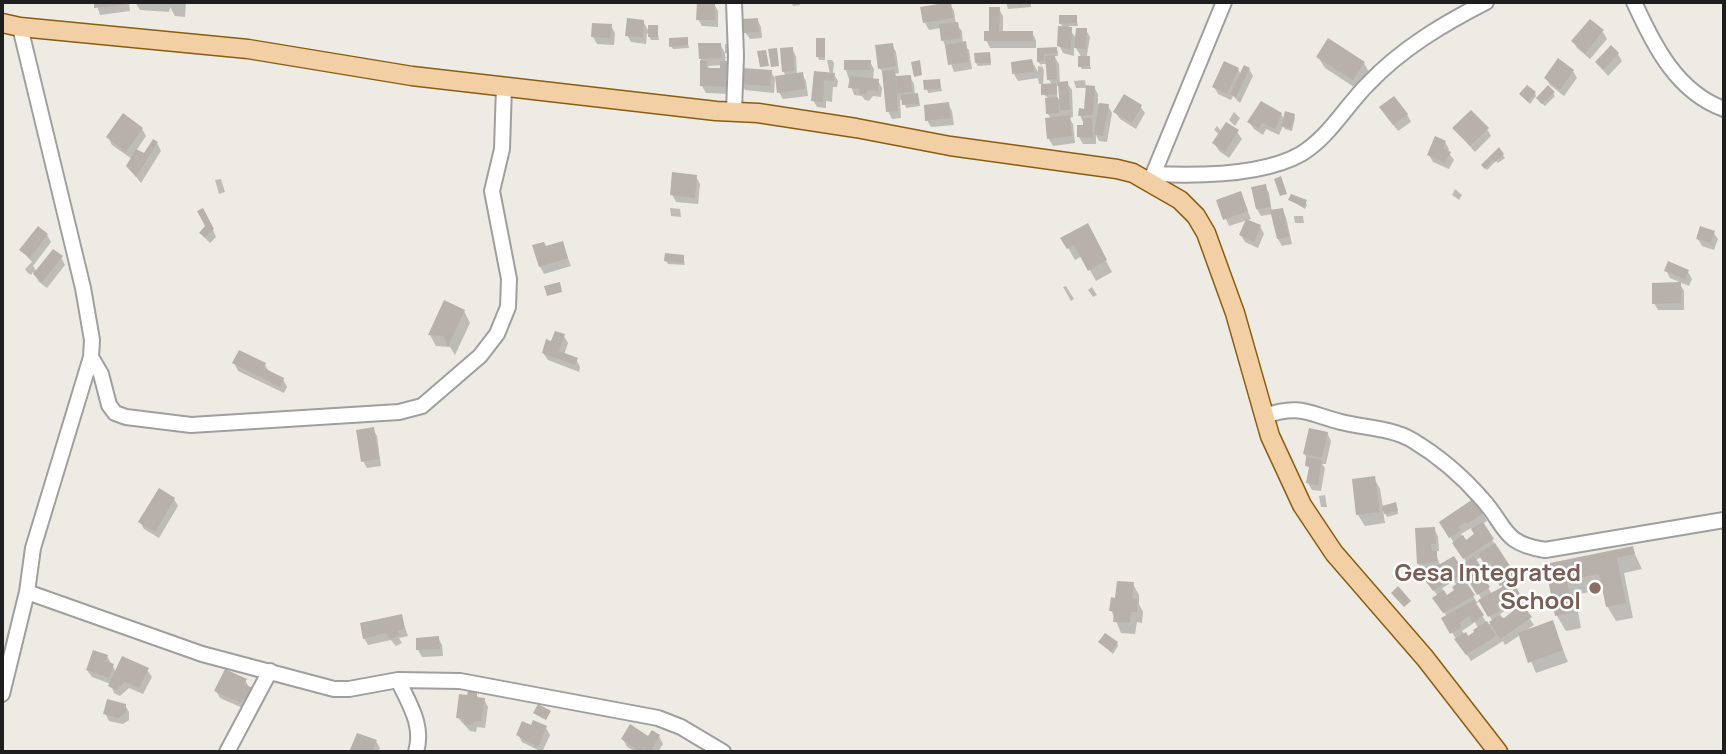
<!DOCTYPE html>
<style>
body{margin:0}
#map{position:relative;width:1726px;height:754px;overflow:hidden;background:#eeebe5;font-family:Manrope,sans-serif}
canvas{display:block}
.frame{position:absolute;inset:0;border:4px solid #1e1e1e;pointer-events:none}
</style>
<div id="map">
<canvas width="1726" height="754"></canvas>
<div class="frame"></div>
</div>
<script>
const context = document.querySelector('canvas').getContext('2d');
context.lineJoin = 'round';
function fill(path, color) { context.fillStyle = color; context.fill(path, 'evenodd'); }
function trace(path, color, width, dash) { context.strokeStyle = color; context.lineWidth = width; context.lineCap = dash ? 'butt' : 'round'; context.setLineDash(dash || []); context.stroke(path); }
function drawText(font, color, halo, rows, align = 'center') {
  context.font = font + ' Manrope,sans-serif'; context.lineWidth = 5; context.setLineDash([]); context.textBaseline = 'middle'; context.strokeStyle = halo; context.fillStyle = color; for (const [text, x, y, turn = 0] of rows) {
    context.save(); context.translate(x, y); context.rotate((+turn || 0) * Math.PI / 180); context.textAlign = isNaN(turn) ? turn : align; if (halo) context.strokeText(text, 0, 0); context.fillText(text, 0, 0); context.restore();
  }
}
const shadow = new Path2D(`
 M 96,2 L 129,2 L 130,11 L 100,15 Z
 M 135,2 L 186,2 L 185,17 L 175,16 L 170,7 L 169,12 L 140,10 Z
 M 791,2 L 799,2 L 800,5 L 793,6 Z
 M 995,2 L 1031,2 L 1031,7 L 1008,9 L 1006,2 Z
 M 714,4 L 718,11 L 718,27 L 702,26 L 698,19 Z
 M 950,4 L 954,11 L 956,24 L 962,31 L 963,44 L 969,50 L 972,69 L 954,72 L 943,40 L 941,28 L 929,30 L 925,23 Z
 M 999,9 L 1003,16 L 1003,33 L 1032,33 L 1036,40 L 1036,48 L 990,48 L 986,40 Z
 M 1076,16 L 1078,26 L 1069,26 L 1069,29 L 1077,39 L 1086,30 L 1090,37 L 1087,55 L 1091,69 L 1082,69 L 1080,66 L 1082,58 L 1074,45 L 1074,56 L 1063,53 L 1059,45 L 1063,28 L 1061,24 Z
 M 757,19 L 761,27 L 762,38 L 750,39 L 745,32 Z
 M 643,21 L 649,32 L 657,27 L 659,40 L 651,40 L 647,33 L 646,44 L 631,42 L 627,35 Z
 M 611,26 L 615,33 L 614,45 L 597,44 L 593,37 Z
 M 1603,32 L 1607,39 L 1590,59 L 1577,48 L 1573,41 Z
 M 687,39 L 689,48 L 673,49 L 671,46 Z
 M 824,40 L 825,60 L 819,60 L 818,57 Z
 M 720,44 L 725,53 L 725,44 L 731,44 L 733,53 L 725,53 L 725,57 L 733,56 L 725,58 L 732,94 L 706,93 L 702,86 L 701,59 ZM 722,65 L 721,70 L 710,70 L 708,66 Z
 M 892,45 L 896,52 L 899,73 L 895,74 L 897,77 L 910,77 L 914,84 L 915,95 L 919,98 L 920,106 L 906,108 L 904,100 L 900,100 L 901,118 L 892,119 L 888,111 L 885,77 L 880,68 Z
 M 792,49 L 796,56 L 797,75 L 802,74 L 806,81 L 808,96 L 783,99 L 779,92 L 786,76 L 783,71 Z
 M 1039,49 L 1056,49 L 1058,52 L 1058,56 L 1054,56 L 1059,64 L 1060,83 L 1067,83 L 1072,90 L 1073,117 L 1069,118 L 1073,124 L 1075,143 L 1053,146 L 1049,139 L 1051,119 L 1048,114 L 1047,97 L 1043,94 L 1043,84 L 1039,84 L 1038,78 L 1018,81 L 1014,74 L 1032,61 L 1038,72 L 1038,66 L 1042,67 L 1038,61 ZM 1041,64 L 1047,64 L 1049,80 L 1052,85 L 1043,86 L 1044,70 ZM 1057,86 L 1060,86 L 1061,99 L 1057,99 Z
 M 989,54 L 991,65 L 978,66 L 976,63 Z
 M 1618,54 L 1622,61 L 1608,76 L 1597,63 Z
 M 1318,57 L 1364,63 L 1370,74 L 1360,91 L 1325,68 Z
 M 827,60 L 832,60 L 834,63 L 833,73 L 838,81 L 837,87 L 833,87 L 832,102 L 826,101 L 826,108 L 817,107 L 813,100 L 815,73 L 830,74 Z
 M 870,62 L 874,69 L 873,80 L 878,81 L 882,88 L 881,97 L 873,96 L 869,101 L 865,100 L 862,96 L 854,95 L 846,70 Z
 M 1238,69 L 1241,75 L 1249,69 L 1253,76 L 1240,103 L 1233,96 L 1231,100 L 1218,94 L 1214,87 Z
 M 1573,71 L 1577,78 L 1564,96 L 1550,85 L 1546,78 Z
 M 771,72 L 775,78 L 774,93 L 745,90 L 741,83 Z
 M 939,80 L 942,91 L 928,93 L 925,82 Z
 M 1085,80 L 1086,87 L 1094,87 L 1098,94 L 1098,104 L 1108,106 L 1112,113 L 1107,142 L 1099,141 L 1096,135 L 1096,144 L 1083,144 L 1079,137 L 1085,127 L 1080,115 L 1086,111 L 1087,88 L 1076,88 L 1074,81 Z
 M 1535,93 L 1536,96 L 1530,104 L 1521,95 Z
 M 1553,93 L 1555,96 L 1545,106 L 1539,101 Z
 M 948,104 L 952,111 L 954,125 L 931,127 L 927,120 Z
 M 1140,106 L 1145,113 L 1136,129 L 1120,119 L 1115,112 Z
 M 1234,112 L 1240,118 L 1235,126 L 1229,120 Z
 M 1281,114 L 1285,121 L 1293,115 L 1295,118 L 1292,131 L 1285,129 L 1283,126 L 1279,135 L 1266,129 L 1263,135 L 1254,129 L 1249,122 Z
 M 1407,114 L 1411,122 L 1398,131 L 1386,115 Z
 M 124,116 L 142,129 L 146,136 L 136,151 L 144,156 L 157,143 L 161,151 L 141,183 L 128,166 L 132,159 L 112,145 L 108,137 Z
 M 1217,126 L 1222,132 L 1237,132 L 1242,139 L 1229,158 L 1219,151 L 1214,143 L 1220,135 L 1214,130 Z
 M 1454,128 L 1487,129 L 1491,136 L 1475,152 Z
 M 1445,142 L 1449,149 L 1448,152 L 1454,160 L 1449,169 L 1433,162 L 1429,155 Z
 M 1498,149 L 1505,158 L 1498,163 L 1496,161 L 1487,170 L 1485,168 Z
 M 696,177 L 700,184 L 698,204 L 676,202 L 672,194 Z
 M 221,179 L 225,192 L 219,194 L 215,180 Z
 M 1265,186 L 1269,193 L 1272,212 L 1282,210 L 1286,217 L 1292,244 L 1282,246 L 1278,239 L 1273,214 L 1261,216 L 1257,209 L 1254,188 Z
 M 1455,189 L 1462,195 L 1459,200 L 1452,195 Z
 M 1240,193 L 1251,219 L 1229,226 L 1218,201 Z
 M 1290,200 L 1305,202 L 1307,205 L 1305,209 Z
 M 670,208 L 680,209 L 681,217 L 671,216 Z
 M 1294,216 L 1303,216 L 1304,223 L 1295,223 Z
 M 207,217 L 216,237 L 210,243 L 201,234 L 207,226 Z
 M 1087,226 L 1112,272 L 1096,281 L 1082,256 L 1075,260 L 1063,239 Z
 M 1260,226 L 1264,234 L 1258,248 L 1245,242 L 1241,235 Z
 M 1713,232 L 1718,239 L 1714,250 L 1702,246 L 1698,239 Z
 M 47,235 L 51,242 L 33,266 L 37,272 L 61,257 L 65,265 L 47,288 L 39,282 L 33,272 L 31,275 L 27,272 L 25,269 L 32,262 L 21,250 Z
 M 562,243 L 571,266 L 544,274 L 540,266 L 546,248 Z
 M 683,257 L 685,265 L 668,264 L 666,261 Z
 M 1666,270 L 1688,272 L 1692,279 L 1689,286 L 1670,278 Z
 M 1680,284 L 1684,291 L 1684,310 L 1658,310 L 1654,303 Z
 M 1066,286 L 1074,299 L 1071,301 L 1063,287 Z
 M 1092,287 L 1097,295 L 1093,297 L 1088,290 Z
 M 464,311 L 470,323 L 455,355 L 450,347 L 436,346 L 430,335 Z
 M 564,336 L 568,343 L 564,355 L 576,359 L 580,367 L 579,372 L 548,360 L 543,353 Z
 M 234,363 L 265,365 L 270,373 L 283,379 L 287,387 L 284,393 L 238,371 Z
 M 373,429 L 377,436 L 381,466 L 367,468 L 363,461 Z
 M 1327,433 L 1331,441 L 1326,464 L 1322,464 L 1325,468 L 1321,491 L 1312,490 L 1308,483 L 1310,471 L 1305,454 Z
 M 1374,478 L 1380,489 L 1383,507 L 1397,507 L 1398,514 L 1387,517 L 1383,510 L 1385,523 L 1365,526 L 1358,515 L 1354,481 Z
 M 1325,495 L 1327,507 L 1321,507 L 1319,496 Z
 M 174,499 L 178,506 L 159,538 L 144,529 L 140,522 Z
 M 1475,500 L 1487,521 L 1482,524 L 1519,583 L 1514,586 L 1525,606 L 1522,607 L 1534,625 L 1528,629 L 1552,622 L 1568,662 L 1536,673 L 1520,635 L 1505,645 L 1503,641 L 1471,661 L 1443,619 L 1447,617 L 1435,598 L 1438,596 L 1428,583 L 1433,570 L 1423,571 L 1418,564 L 1434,529 L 1438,536 L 1439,551 L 1435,551 L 1440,565 L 1454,559 L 1466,579 L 1472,576 L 1467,563 L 1445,529 ZM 1471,528 L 1476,535 L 1466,542 L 1461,534 ZM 1482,556 L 1503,588 L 1492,594 L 1486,584 L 1491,580 L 1483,568 L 1481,570 L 1475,561 ZM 1470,579 L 1482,600 L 1477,602 L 1465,583 ZM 1454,581 L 1457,586 L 1456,591 L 1446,597 L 1442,588 ZM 1481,601 L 1493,622 L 1488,625 L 1475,604 ZM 1511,607 L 1515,612 L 1504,621 L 1500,614 ZM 1475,622 L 1478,628 L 1468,638 L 1462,631 Z
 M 1632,548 L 1642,569 L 1624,573 L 1633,618 L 1616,621 L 1607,606 L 1604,589 L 1575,595 L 1581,628 L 1566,631 L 1557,616 L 1547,566 Z
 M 1133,584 L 1139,595 L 1139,604 L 1143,612 L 1142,623 L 1137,622 L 1135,634 L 1121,633 L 1111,610 L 1117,600 Z
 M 401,616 L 408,636 L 399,638 L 402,643 L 396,646 L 391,640 L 368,645 L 364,638 Z
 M 438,638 L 442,645 L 443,656 L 422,657 L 418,650 Z
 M 1100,642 L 1117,643 L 1118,646 L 1113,654 Z
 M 107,656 L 116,672 L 147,670 L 152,677 L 143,694 L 129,688 L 120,696 L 114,693 L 111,684 L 92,677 L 87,670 Z
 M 245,680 L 250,689 L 245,709 L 220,698 L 216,691 Z
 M 476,694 L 479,699 L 484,699 L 488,707 L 485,728 L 477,727 L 476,732 L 470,731 L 458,718 Z
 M 125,705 L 129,712 L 129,720 L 123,724 L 109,721 L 105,713 Z
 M 532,727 L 546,728 L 550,735 L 542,752 L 522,742 L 518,734 Z
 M 653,732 L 659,736 L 663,744 L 658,752 L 636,752 L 627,747 L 623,739 L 649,738 Z
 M 358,735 L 376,741 L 380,748 L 378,752 L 351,752 Z`);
const building = new Path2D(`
 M 94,2 L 129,2 L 129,4 L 94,8 Z
 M 697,2 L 715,2 L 715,20 L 696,20 Z
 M 951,2 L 953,18 L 923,23 L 920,7 Z
 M 989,7 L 1000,7 L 999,31 L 1033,31 L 1033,41 L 984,41 L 984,31 L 989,31 Z
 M 1059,15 L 1077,15 L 1077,23 L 1059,24 Z
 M 627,18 L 644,20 L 643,37 L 625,36 Z
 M 758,18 L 759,32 L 744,33 L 743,19 Z
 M 1590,19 L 1604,30 L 1585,53 L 1571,41 Z
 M 958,22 L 961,38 L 941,41 L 939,24 Z
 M 592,23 L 612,24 L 611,38 L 591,37 Z
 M 648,25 L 658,25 L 658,37 L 648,37 Z
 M 1058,26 L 1072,27 L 1071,50 L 1057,46 Z
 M 1076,28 L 1087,28 L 1086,49 L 1074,48 Z
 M 688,37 L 688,45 L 669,47 L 669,38 Z
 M 816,38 L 825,38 L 825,57 L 816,57 Z
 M 1328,38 L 1365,62 L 1353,80 L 1316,57 Z
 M 966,41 L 969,62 L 948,65 L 945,45 Z
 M 698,43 L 721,43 L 722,58 L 699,59 Z
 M 893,43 L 896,66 L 878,69 L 875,45 Z
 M 1611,45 L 1619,53 L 1603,70 L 1595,62 Z
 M 793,47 L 794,71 L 782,72 L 780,48 Z
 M 1057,47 L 1057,53 L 1044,54 L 1044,61 L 1037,62 L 1037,48 Z
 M 777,48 L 779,66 L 771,67 L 768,49 Z
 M 766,50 L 769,66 L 760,67 L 757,51 Z
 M 990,52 L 991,63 L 975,63 L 974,53 Z
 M 1055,55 L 1057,79 L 1047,80 L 1045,56 Z
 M 1078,56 L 1090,56 L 1090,66 L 1078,67 Z
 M 1558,58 L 1574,70 L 1560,90 L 1544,78 Z
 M 1032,59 L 1034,72 L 1012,74 L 1011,62 Z
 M 700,60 L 707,61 L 707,68 L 720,68 L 720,61 L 730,61 L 729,87 L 700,86 Z
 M 844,60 L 871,60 L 870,70 L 844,70 Z
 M 920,60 L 922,75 L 914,77 L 911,62 Z
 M 1224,61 L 1239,68 L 1227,94 L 1212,87 Z
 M 1244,65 L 1250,68 L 1236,97 L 1230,94 Z
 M 741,68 L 772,70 L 770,86 L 740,84 Z
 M 895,70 L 898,111 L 886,112 L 882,71 Z
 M 814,71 L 835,73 L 834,81 L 824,80 L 823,102 L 811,101 Z
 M 803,72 L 805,89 L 777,93 L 775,76 Z
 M 911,75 L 912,92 L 897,93 L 896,76 Z
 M 850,76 L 879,79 L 878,91 L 869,90 L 865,94 L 859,94 L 860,89 L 848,88 Z
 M 940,79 L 941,88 L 924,90 L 923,80 Z
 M 1068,81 L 1070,110 L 1060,110 L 1058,82 Z
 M 1056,83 L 1057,94 L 1041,95 L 1041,84 Z
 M 1086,85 L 1095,86 L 1093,115 L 1078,116 L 1079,108 L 1084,109 Z
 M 1527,85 L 1536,92 L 1528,102 L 1519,94 Z
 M 1548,85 L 1555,92 L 1542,104 L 1536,98 Z
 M 918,93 L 919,104 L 902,105 L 901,95 Z
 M 1124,94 L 1142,105 L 1132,123 L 1113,112 Z
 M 1394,96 L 1408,114 L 1393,125 L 1379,107 Z
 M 1058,97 L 1059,113 L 1046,114 L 1045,98 Z
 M 1261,101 L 1282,113 L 1275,129 L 1262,123 L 1259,129 L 1247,122 Z
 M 949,102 L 951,118 L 925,121 L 924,105 Z
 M 1099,103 L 1109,104 L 1103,136 L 1094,134 Z
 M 1471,110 L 1489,128 L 1470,146 L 1452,128 Z
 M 1285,111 L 1295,114 L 1291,129 L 1281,126 Z
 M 123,113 L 143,128 L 126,152 L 106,137 Z
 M 1070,115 L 1072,136 L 1047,139 L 1045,118 Z
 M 1083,118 L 1092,118 L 1093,138 L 1077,137 L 1077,125 L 1083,125 Z
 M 1226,122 L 1239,130 L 1225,152 L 1212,143 Z
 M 1435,136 L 1446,141 L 1443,148 L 1451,152 L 1445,163 L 1427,155 Z
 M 153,139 L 158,142 L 136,177 L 126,166 L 136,149 L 144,153 Z
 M 1499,147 L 1504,154 L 1495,162 L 1493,160 L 1485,169 L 1481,165 Z
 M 672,172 L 697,175 L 695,198 L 670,195 Z
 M 1281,176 L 1287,194 L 1280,196 L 1274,179 Z
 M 1266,184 L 1270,207 L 1256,209 L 1251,187 Z
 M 1241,191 L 1248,211 L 1223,220 L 1216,200 Z
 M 1291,194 L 1307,200 L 1304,207 L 1288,200 Z
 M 203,208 L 214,229 L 205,237 L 199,233 L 205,226 L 197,211 Z
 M 1283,208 L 1289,237 L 1277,239 L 1270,210 Z
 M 1246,219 L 1261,225 L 1254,242 L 1239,235 Z
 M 1088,223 L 1107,260 L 1088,271 L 1074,245 L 1067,249 L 1060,238 Z
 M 38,226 L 48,234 L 30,258 L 19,250 Z
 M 1700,226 L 1715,231 L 1711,243 L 1696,239 Z
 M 563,241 L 568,258 L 539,267 L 532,245 L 544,242 L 546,246 Z
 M 53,249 L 63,256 L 42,282 L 33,274 Z
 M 665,253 L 684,255 L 684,263 L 664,261 Z
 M 1668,261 L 1689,270 L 1685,279 L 1664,271 Z
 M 560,282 L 562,292 L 547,296 L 544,286 Z
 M 1681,282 L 1681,303 L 1652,304 L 1652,283 Z
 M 444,300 L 465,310 L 448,347 L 443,336 L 428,335 Z
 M 555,331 L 565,334 L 559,351 L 578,358 L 575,365 L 542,353 L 546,339 L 551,341 Z
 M 239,350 L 266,363 L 264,368 L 284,378 L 280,387 L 232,363 Z
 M 374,427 L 379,459 L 361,462 L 356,430 Z
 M 1309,428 L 1328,432 L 1322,458 L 1303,454 Z
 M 1306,457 L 1322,460 L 1318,485 L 1306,483 L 1309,467 L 1305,466 Z
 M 1375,476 L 1380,512 L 1356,515 L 1352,479 Z
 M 159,488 L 175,498 L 155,532 L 138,522 Z
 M 1476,497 L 1484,513 L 1467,524 L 1466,522 L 1458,527 L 1461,530 L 1449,538 L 1439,522 Z
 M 1396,502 L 1398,511 L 1384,514 L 1382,506 Z
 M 1483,522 L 1494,539 L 1463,559 L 1452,543 L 1463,535 L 1466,540 L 1474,534 L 1471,529 Z
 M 1435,527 L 1436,544 L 1431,544 L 1432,551 L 1437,551 L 1437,562 L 1417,564 L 1415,528 Z
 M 1495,543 L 1516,575 L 1500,586 L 1491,573 L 1495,570 L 1490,562 L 1485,565 L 1478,554 Z
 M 1633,546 L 1635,554 L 1617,558 L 1626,603 L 1606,607 L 1599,574 L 1567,580 L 1573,612 L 1555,616 L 1545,564 Z
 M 1454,556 L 1465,573 L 1452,581 L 1448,575 L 1440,581 L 1442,585 L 1433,591 L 1421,575 Z
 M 1474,556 L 1481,567 L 1484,565 L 1488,572 L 1483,576 L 1490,587 L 1477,595 L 1468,580 L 1467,577 L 1470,575 L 1462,564 Z
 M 1464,579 L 1475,595 L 1443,613 L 1432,598 L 1444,590 L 1447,595 L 1454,590 L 1452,587 Z
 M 1117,581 L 1134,582 L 1132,598 L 1138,599 L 1137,612 L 1131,612 L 1130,623 L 1113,622 L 1114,611 L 1109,611 L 1111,597 L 1115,598 Z
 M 1513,581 L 1522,598 L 1510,606 L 1506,601 L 1497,606 L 1500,610 L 1488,617 L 1478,600 Z
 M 1398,586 L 1411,601 L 1404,607 L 1391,593 Z
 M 1474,600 L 1484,615 L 1473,623 L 1469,616 L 1459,623 L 1462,627 L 1450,634 L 1441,618 Z
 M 1522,604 L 1532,617 L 1500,639 L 1489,622 L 1498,616 L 1504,618 Z
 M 402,614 L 405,629 L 397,631 L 400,635 L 390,639 L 385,633 L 363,639 L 360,623 Z
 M 1553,620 L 1563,650 L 1528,663 L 1518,633 Z
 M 1487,621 L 1496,636 L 1466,655 L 1454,639 L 1466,632 L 1468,636 L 1474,632 L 1473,630 Z
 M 1105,633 L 1118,642 L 1111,652 L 1098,642 Z
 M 439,636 L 440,649 L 416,650 L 416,638 Z
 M 93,650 L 108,655 L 106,661 L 114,664 L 109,678 L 86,670 Z
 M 122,656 L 149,668 L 139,688 L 125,682 L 116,690 L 108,686 Z
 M 225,669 L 247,679 L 244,684 L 255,689 L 250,701 L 243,698 L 241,703 L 214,691 Z
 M 468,691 L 477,693 L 477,697 L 485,698 L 481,721 L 474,721 L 473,725 L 464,724 L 464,719 L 456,718 L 459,694 L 467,695 Z
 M 107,699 L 126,704 L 126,712 L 118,718 L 103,714 Z
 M 538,704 L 551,711 L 546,720 L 533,713 Z
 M 533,720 L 547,726 L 538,747 L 516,735 L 522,721 L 531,725 Z
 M 630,724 L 648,736 L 652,730 L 660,735 L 650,752 L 644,748 L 641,752 L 621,739 Z
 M 357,733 L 377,740 L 372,752 L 349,752 Z`);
const minor = new Path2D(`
 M 1634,2 C 1654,46 1677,92 1724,109
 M 20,27 L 83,288 L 92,340 L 91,357 L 33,548 L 27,592 L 202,654 L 334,689 L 349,689 L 398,680 L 460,681 L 658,718 L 681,727 L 723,752
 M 734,111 L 736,56 L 734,2
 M 1153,174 C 1196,176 1262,176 1301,154 C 1329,137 1345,107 1368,84 C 1401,49 1443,24 1486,2
 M 1150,182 L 1224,2
 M 91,357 L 101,374 L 109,405 L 115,413 L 126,417 L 191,425 L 399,412 L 422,406 L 480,356 L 497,334 L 508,307 L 509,279 L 492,191 L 502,149 L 504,86
 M 1264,416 C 1300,404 1307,413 1341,422 C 1365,428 1391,428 1412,440 C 1437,455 1463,477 1482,499 C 1507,526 1501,543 1545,550 L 1724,520
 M 398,680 C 409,704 424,725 416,752
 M 2,694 L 27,592
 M 227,752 L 270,671`);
const major = new Path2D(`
 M 2,23 L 20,27 L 248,49 L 412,76 L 716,111 L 758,113 L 856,128 L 950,146 L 1117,169 L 1133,173 L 1180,200 L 1196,216 L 1206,233 L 1235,313 L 1270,436 L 1302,505 L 1334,553 L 1425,658 L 1498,752`);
const markers = [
 [1595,588,7,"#8d6e63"]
];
const educationNames = [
 ["Gesa Integrated",1581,574],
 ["School",1581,602]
];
fill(shadow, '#0003');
fill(building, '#b7b0ab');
trace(minor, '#9f9f9f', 18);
trace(major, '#8a5d0f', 21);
trace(minor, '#fff', 14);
trace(major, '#f3cfa6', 18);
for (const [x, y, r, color] of markers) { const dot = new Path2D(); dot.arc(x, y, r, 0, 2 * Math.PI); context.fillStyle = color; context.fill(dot); trace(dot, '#fff', 2.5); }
drawText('bold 24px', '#785e54', '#fff', educationNames, 'right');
</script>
